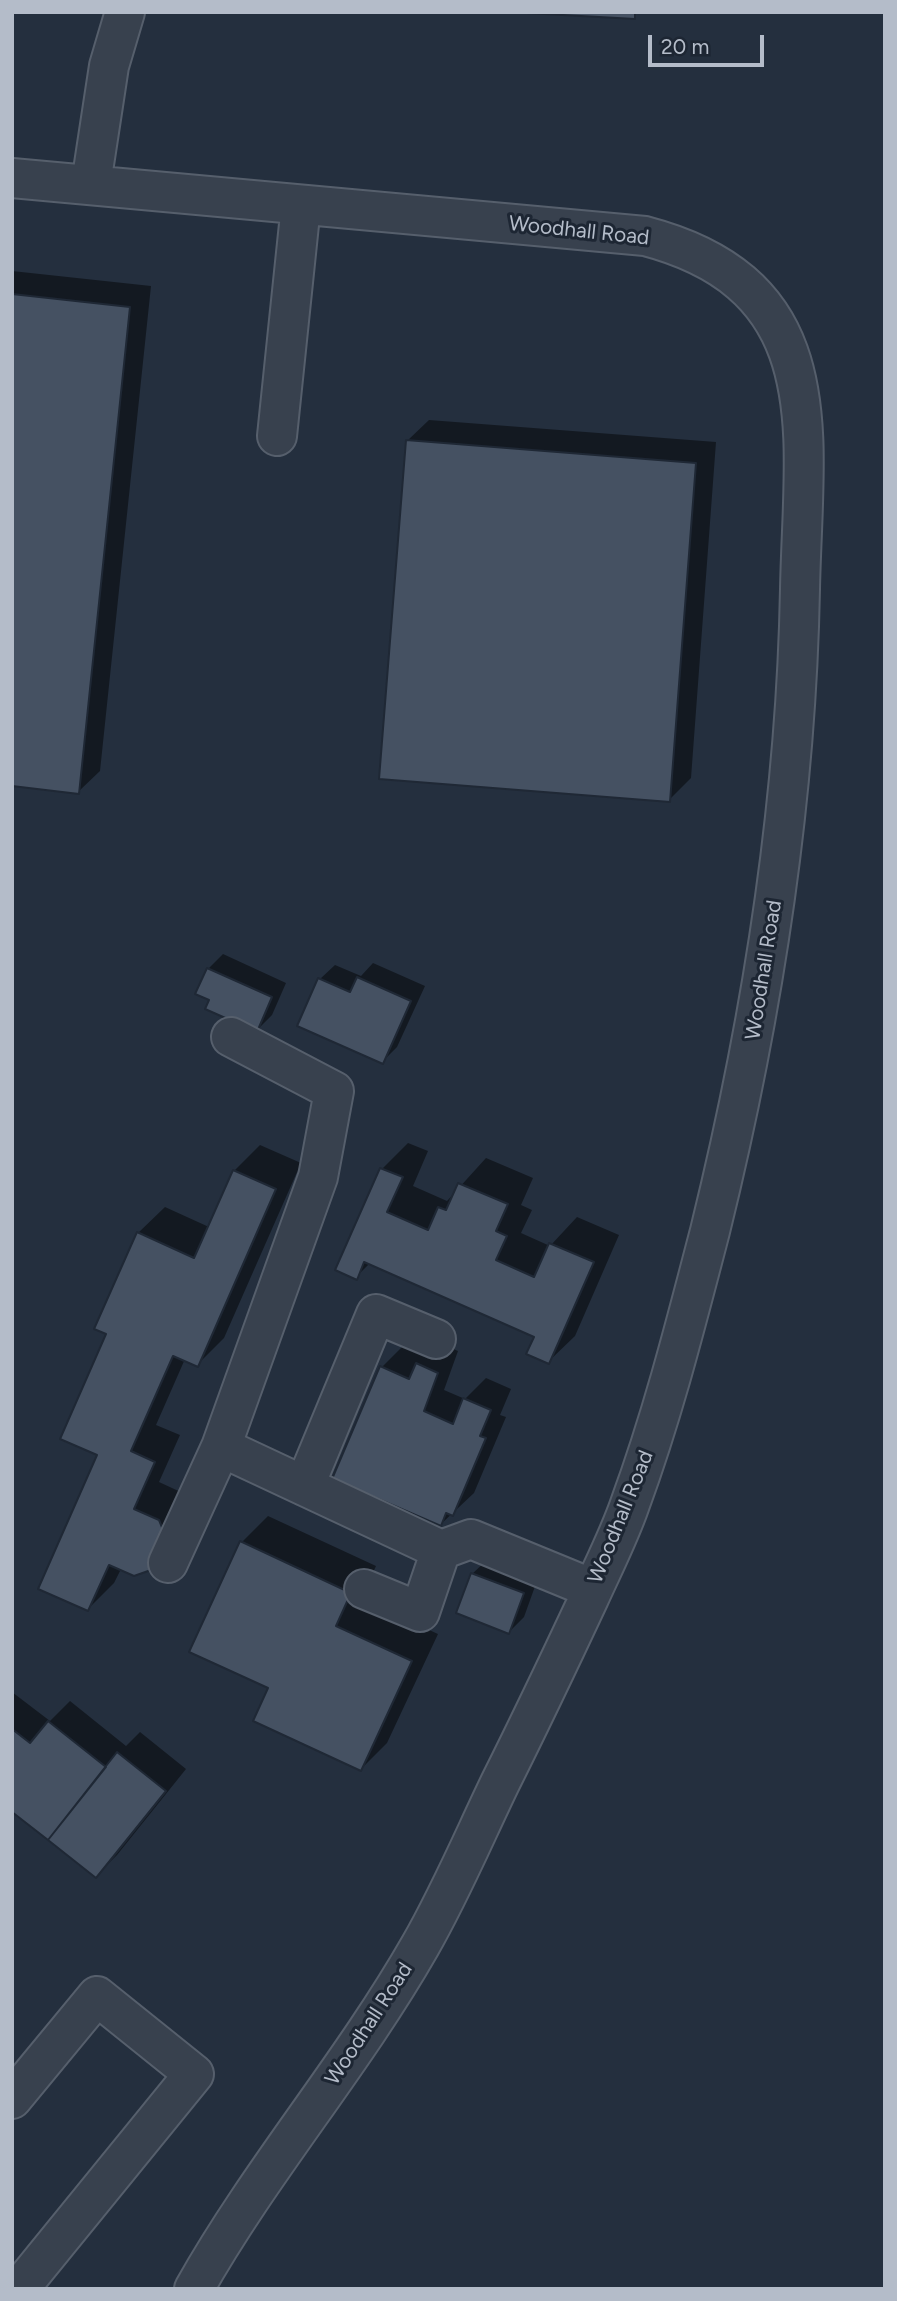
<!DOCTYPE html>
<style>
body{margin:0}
#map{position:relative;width:897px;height:2301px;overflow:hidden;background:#242f3e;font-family:Figtree,sans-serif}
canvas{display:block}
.frame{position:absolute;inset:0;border:14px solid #b4bcc9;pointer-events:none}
.scale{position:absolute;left:648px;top:35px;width:116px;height:32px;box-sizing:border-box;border:4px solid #b4bcc9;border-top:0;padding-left:9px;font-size:21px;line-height:24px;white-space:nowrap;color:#b4bcc9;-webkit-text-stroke:5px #1d2633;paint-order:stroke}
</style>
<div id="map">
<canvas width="897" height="2301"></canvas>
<div class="frame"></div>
<div class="scale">20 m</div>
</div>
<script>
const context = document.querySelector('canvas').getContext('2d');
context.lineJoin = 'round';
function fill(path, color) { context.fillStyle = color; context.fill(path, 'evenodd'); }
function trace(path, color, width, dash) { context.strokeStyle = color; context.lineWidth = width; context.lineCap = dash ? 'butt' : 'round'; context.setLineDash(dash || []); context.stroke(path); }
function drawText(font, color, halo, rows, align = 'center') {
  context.font = font + ' Figtree,sans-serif'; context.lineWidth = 6; context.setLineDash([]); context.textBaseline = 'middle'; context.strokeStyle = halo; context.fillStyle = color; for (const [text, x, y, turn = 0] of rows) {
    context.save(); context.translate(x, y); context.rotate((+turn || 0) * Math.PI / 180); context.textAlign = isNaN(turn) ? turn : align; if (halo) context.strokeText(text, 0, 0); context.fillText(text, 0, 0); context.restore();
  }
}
const shadow = new Path2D(`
 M 12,271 L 151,286 L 100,771 L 78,792 L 12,785 Z
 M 429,420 L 716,442 L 691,778 L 669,800 L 407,441 Z
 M 223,954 L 286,983 L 272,1015 L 257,1030 L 208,969 Z
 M 373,963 L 425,986 L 397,1047 L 382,1062 L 320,979 L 335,965 L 361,976 Z
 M 408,1143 L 428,1151 L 413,1186 L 447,1201 L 486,1158 L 533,1178 L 521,1205 L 532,1210 L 521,1233 L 550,1246 L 577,1217 L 619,1235 L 575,1336 L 548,1362 L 536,1336 L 370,1263 L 356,1277 L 382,1169 Z
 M 260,1145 L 301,1163 L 224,1338 L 197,1365 L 185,1359 L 156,1425 L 180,1435 L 159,1482 L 185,1494 L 134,1575 L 121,1569 L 114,1583 L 88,1609 L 108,1333 L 138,1233 L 165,1207 L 209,1227 L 234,1171 Z
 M 439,1343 L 458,1351 L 444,1390 L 465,1399 L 486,1378 L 511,1389 L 500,1415 L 506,1417 L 474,1493 L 441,1524 L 382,1367 L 403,1346 L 426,1356 Z
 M 268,1516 L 376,1566 L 361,1599 L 438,1634 L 387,1743 L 361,1769 L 270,1687 L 242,1542 Z
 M 487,1560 L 538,1578 L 524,1617 L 509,1632 L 472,1574 Z
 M 12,1692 L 50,1721 L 70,1701 L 126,1746 L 140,1732 L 186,1769 L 117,1855 L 96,1876 L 12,1810 Z`);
const building = new Path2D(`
 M 509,12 L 635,12 L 635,19 Z
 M 12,294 L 130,307 L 79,794 L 12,786 Z
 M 406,440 L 696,463 L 670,802 L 379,779 Z
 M 207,968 L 272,997 L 257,1032 L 205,1009 L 209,1000 L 195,994 Z
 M 357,977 L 411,1001 L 383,1064 L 297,1026 L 318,978 L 350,992 Z
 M 380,1168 L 403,1177 L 387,1212 L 428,1230 L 438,1207 L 446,1210 L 458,1183 L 508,1204 L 496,1231 L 507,1236 L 496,1260 L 534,1277 L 549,1243 L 594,1262 L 549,1364 L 526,1354 L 534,1337 L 364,1262 L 357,1280 L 335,1270 Z
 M 233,1170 L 276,1189 L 198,1367 L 173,1356 L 131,1451 L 155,1462 L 134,1509 L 159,1520 L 166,1537 L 151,1570 L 134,1576 L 109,1565 L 88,1611 L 38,1589 L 97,1455 L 60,1439 L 106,1334 L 94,1329 L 137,1232 L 194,1258 Z
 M 416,1363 L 438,1373 L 424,1411 L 453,1424 L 463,1398 L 491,1410 L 480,1436 L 486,1438 L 453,1516 L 446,1513 L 441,1526 L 332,1479 L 380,1366 L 409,1379 Z
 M 240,1541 L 351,1593 L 336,1626 L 412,1661 L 361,1771 L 253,1721 L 268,1688 L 189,1652 Z
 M 471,1573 L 524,1593 L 509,1634 L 456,1613 Z
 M 48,1721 L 106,1767 L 48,1840 L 12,1812 L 12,1729 L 30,1743 Z
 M 117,1752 L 166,1791 L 96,1878 L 48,1840 Z`);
const minor = new Path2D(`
 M 12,178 L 645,236 C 835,286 803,435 800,589 C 796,807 762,1020 710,1231 C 686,1323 663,1414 630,1504 C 619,1536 603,1567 589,1598 C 560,1660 531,1721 500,1783 C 474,1837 450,1894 420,1946 C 352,2065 261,2170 194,2289
 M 91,184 L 109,66 L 125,12
 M 277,436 L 301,205
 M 221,1447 L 441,1550 L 471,1539 L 593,1589
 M 305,1485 L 376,1314 L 436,1339
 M 168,1563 L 221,1447 L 318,1177 L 334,1091 L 231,1037
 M 364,1589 L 420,1612 L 441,1550
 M 12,2099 L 97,1996 L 194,2074 L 19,2289`);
const streetNames = [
 ["Woodhall Road",579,231,6],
 ["Woodhall Road",764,970,-81],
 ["Woodhall Road",621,1517,-68],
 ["Woodhall Road",369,2024,-57]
];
fill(shadow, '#0007');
fill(building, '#455162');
trace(building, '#1f2835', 2);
trace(minor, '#565f6c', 42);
trace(minor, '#38414e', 38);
drawText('21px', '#b4bcc9', '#1d2633', streetNames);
</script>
